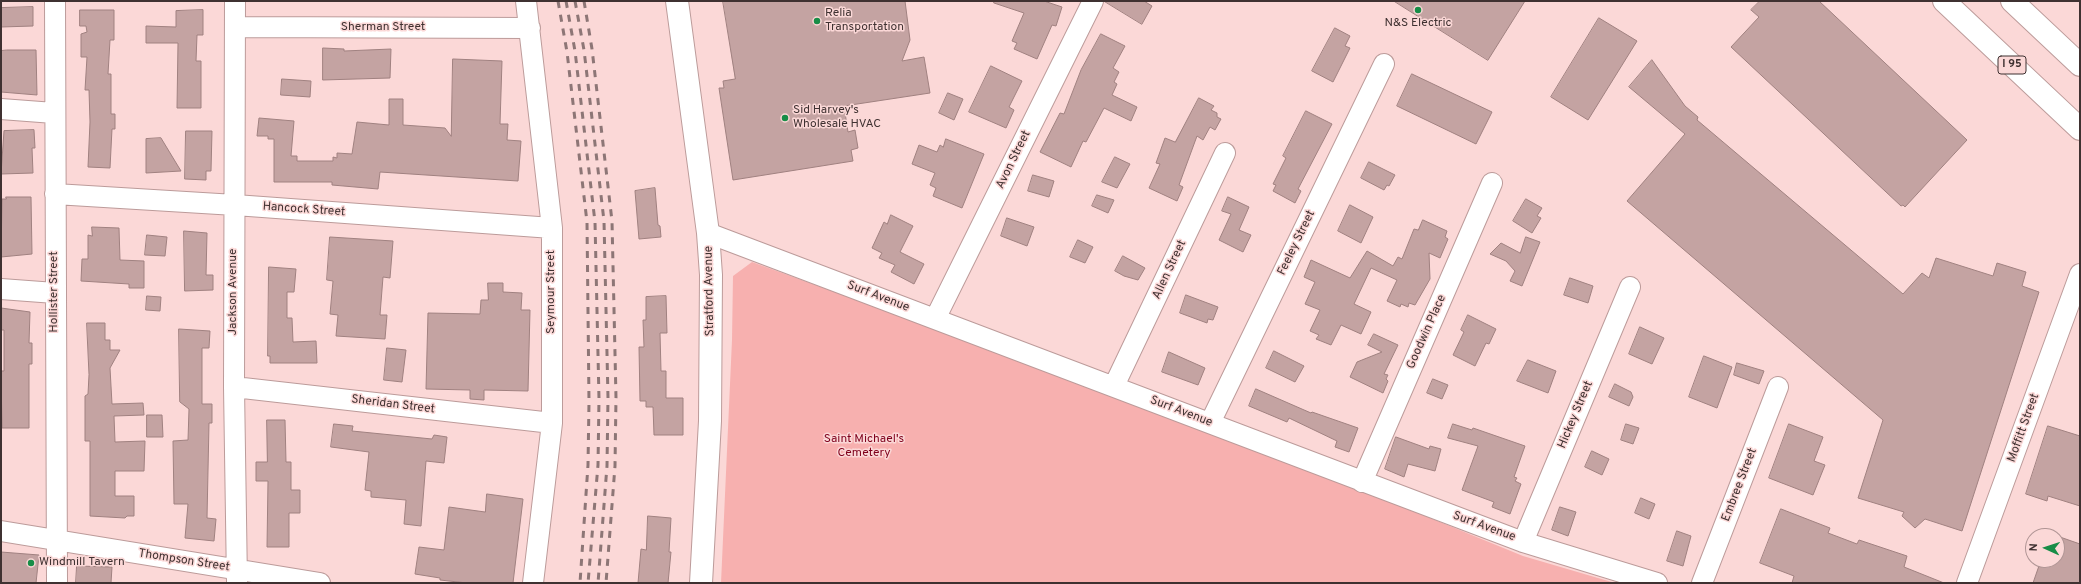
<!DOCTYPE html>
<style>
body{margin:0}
#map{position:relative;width:2081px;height:584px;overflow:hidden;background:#fbd8d7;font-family:Overpass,sans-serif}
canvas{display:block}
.frame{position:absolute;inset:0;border:2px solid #3f3131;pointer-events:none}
.north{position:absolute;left:2025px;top:528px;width:40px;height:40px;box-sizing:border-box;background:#fbd8d7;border:1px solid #b09595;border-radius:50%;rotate:273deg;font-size:11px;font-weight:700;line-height:16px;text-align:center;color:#3f3131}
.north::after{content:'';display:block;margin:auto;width:14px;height:18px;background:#178d47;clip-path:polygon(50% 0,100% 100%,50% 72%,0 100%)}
</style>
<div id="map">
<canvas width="2081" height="584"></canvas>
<div class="frame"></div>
<div class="north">N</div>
</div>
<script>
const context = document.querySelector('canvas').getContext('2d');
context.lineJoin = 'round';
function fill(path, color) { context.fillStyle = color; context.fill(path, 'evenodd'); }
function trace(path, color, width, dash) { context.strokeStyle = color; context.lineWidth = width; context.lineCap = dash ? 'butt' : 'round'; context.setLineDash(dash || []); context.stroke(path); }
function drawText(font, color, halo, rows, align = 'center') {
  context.font = font + ' Overpass,sans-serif'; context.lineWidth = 3; context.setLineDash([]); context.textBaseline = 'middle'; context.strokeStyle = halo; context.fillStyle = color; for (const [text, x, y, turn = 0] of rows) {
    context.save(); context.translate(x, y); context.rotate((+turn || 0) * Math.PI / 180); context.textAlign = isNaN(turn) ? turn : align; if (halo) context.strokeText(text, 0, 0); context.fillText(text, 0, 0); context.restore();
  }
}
const green = new Path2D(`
 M 752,262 L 884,310 L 1162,415 L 1418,513 L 1523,556 L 1615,583 L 721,583 L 732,340 L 733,276 Z`);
const building = new Path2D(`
 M 723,1 L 905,1 L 910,40 L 902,61 L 924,57 L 930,93 L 844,106 L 848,132 L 855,130 L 858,148 L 851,150 L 853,161 L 733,180 L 719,88 L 724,88 L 723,81 L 735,79 Z
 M 994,1 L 1044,1 L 1062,7 L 1056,26 L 1052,25 L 1037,59 L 1014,49 L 1017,43 L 1012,41 L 1024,13 L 994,3 Z
 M 1104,1 L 1144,1 L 1152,6 L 1142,24 Z
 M 1394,1 L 1525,1 L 1488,60 Z
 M 1760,1 L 1819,1 L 1967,140 L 1905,207 L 1903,205 L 1901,206 L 1731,47 L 1759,17 L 1751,10 Z
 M 33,7 L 33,26 L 1,27 L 1,8 Z
 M 80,10 L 114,10 L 114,40 L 110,40 L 108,74 L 111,74 L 111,114 L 115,114 L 115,129 L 112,129 L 110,168 L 88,167 L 90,122 L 89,90 L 85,90 L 87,57 L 81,57 L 81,34 L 87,32 L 86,26 L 80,26 Z
 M 203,10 L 203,35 L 197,35 L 196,61 L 201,61 L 201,108 L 177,108 L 178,43 L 146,43 L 146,26 L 176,27 L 176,11 Z
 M 1599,18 L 1637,41 L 1588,120 L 1551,97 Z
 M 1335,28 L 1350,36 L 1345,46 L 1350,48 L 1333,82 L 1312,71 Z
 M 1101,34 L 1125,46 L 1113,68 L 1119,72 L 1114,82 L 1117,84 L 1112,95 L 1137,107 L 1131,121 L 1104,108 L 1086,142 L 1083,141 L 1071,167 L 1040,152 L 1060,113 L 1064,114 L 1081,70 Z
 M 323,48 L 344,49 L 344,51 L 391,49 L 390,78 L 323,80 Z
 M 7,50 L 36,50 L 37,95 L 1,92 L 1,51 Z
 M 453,59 L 502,61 L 500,124 L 508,124 L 507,140 L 521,141 L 518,181 L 380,172 L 378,189 L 332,185 L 332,182 L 274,182 L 274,139 L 268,139 L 268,136 L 257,136 L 259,118 L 294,121 L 291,156 L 297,156 L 297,161 L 333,161 L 333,157 L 337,158 L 337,153 L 352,154 L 357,122 L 389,125 L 389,99 L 403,99 L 403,125 L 445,128 L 451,136 Z
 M 1652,60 L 1685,106 L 1698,117 L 1697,120 L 1903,294 L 1922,273 L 1929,278 L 1936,258 L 1993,276 L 1997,263 L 2026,272 L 2022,286 L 2039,292 L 1962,531 L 1925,519 L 1915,528 L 1902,516 L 1904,512 L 1858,498 L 1883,420 L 1627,201 L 1685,134 L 1629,87 Z
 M 991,66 L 1022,81 L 1009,107 L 1014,110 L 1006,128 L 969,112 Z
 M 1412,74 L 1492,112 L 1476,144 L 1397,106 Z
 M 282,79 L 311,81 L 310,97 L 281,95 Z
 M 948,93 L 963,99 L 954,120 L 939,113 Z
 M 1199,98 L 1214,106 L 1211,110 L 1217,113 L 1217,117 L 1221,119 L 1215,130 L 1210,127 L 1203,140 L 1197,136 L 1179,185 L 1183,187 L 1177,201 L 1149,188 L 1160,164 L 1156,163 L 1165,138 L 1175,142 Z
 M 1306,111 L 1332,124 L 1298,189 L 1301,191 L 1295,203 L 1273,191 L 1276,185 L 1273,184 L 1286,158 L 1283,156 Z
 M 34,130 L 35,148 L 32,148 L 33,173 L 1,174 L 4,131 Z
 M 186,131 L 212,131 L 211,171 L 206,171 L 206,180 L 185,179 Z
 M 161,138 L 181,171 L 146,173 L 146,139 Z
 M 946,139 L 984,154 L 962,208 L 933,196 L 936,188 L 930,185 L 935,173 L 912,164 L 919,145 L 937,152 L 940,145 L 943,147 Z
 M 1115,157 L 1130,164 L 1117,188 L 1102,182 Z
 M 1369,162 L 1395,175 L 1389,186 L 1387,185 L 1384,190 L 1361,178 Z
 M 1033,175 L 1054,181 L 1049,197 L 1028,191 Z
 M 655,188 L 658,225 L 660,226 L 661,237 L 639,239 L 635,191 Z
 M 1097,195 L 1114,200 L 1108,213 L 1092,206 Z
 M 6,197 L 31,197 L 32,254 L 1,257 L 2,199 L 6,199 Z
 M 1228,197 L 1249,207 L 1239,230 L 1251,235 L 1243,252 L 1219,240 L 1231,214 L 1222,211 Z
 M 1526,199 L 1542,208 L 1537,216 L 1541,218 L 1532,233 L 1513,221 Z
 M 1350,205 L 1373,217 L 1361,243 L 1338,231 Z
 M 891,215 L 913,226 L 900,252 L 924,264 L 914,284 L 891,272 L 895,265 L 879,258 L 882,253 L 872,248 L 884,222 L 887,224 Z
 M 1007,218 L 1034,227 L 1027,246 L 1001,236 Z
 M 1423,220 L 1447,231 L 1445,237 L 1448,239 L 1440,258 L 1429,253 L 1430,279 L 1415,305 L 1409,303 L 1408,307 L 1401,304 L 1400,307 L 1387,301 L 1397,280 L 1371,268 L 1354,304 L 1371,312 L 1361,334 L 1341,325 L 1331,345 L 1316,339 L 1319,335 L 1310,331 L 1320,310 L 1305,304 L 1315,282 L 1304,277 L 1311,260 L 1350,278 L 1367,251 L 1393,266 L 1398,257 L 1402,259 L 1414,229 L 1418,230 Z
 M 92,227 L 119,228 L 120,260 L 144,261 L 144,288 L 129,288 L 129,284 L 81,281 L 82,259 L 88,259 L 88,235 L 92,236 Z
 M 184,231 L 207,233 L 206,275 L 213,275 L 213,290 L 185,291 Z
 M 147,235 L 167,237 L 165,256 L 145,255 Z
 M 330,237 L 393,241 L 390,278 L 383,277 L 380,315 L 387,315 L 385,339 L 336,336 L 338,315 L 330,314 L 333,281 L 327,280 Z
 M 1526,237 L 1540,242 L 1522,286 L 1510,281 L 1515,271 L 1506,261 L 1490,254 L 1501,243 L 1520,253 Z
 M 1078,240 L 1093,247 L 1085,263 L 1070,257 Z
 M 1123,256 L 1145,268 L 1138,280 L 1124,276 L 1115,271 Z
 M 269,267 L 296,269 L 294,292 L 287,292 L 287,318 L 292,318 L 293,342 L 316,341 L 317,363 L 270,363 L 270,356 L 268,356 Z
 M 1570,278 L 1593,286 L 1588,303 L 1564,295 Z
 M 488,283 L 503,283 L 503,292 L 522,293 L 521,310 L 530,310 L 528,391 L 484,390 L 484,400 L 470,399 L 470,390 L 426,389 L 428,313 L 480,314 L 481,300 L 488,300 Z
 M 1186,295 L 1218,307 L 1213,320 L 1208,319 L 1207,323 L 1180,313 Z
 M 147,296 L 161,297 L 160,311 L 146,310 Z
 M 666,296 L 667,333 L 660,333 L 661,371 L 666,371 L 666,398 L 683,398 L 683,435 L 654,435 L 653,407 L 646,407 L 646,401 L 640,401 L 639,347 L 644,347 L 643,320 L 646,320 L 646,297 Z
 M 1,308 L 30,312 L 29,343 L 32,343 L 32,364 L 29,364 L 29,428 L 2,428 L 1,376 L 1,371 L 4,371 L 4,330 L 1,330 Z
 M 1468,315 L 1496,329 L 1489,344 L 1486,343 L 1475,366 L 1453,355 L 1464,332 L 1461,330 Z
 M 87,323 L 105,323 L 105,340 L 110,340 L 110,350 L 120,350 L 110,368 L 112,404 L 143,403 L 144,415 L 114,416 L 115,442 L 145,441 L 144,471 L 115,471 L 115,496 L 134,496 L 134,516 L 127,516 L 125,518 L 90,516 L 90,441 L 85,441 L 85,396 L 88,394 L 89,375 Z
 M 1640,327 L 1664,338 L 1652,364 L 1629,354 Z
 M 179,329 L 210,331 L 209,348 L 202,348 L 202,404 L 212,404 L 212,423 L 209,423 L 207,518 L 216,519 L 214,541 L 185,538 L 188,504 L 174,504 L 173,441 L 188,440 L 189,409 L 180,402 Z
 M 1374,334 L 1398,345 L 1384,374 L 1388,375 L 1386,379 L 1388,381 L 1383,393 L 1350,377 L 1357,362 L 1382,352 L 1368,345 Z
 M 387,348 L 406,350 L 402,382 L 384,380 Z
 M 1274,351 L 1304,366 L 1295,382 L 1266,368 Z
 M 1169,352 L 1205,368 L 1198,385 L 1162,372 Z
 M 1704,356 L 1732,367 L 1717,408 L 1689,397 Z
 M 1528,360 L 1556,371 L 1548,393 L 1517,381 Z
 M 1737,363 L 1764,371 L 1759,384 L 1734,375 Z
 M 1433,379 L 1448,385 L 1442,399 L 1427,393 Z
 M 1615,384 L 1631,392 L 1633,397 L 1629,406 L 1609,397 Z
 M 1256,389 L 1311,413 L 1312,412 L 1358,428 L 1349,452 L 1335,447 L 1337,441 L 1289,418 L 1287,422 L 1249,406 Z
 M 147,415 L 162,415 L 163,437 L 147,437 Z
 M 267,420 L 285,420 L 286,462 L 291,462 L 291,490 L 300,490 L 300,513 L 289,513 L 289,547 L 267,547 L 268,481 L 256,481 L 256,462 L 267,462 Z
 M 334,424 L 353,426 L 352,431 L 432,439 L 434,435 L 447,437 L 444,463 L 426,461 L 421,526 L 404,524 L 406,500 L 371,497 L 371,491 L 365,490 L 369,452 L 331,447 Z
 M 1453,424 L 1472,430 L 1473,428 L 1525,446 L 1514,477 L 1517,478 L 1515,481 L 1521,484 L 1510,514 L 1492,507 L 1494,502 L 1462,490 L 1478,446 L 1448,438 Z
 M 1626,424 L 1639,428 L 1633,444 L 1621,440 Z
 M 1789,424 L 1823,437 L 1814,461 L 1825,465 L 1813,495 L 1769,478 Z
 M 2048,426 L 2080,436 L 2080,506 L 2048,496 L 2047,501 L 2026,494 Z
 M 1396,437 L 1429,449 L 1430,446 L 1441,449 L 1435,471 L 1408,464 L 1404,477 L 1385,469 Z
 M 1592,451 L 1609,459 L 1602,475 L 1585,467 Z
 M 487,494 L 523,499 L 513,583 L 467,583 L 440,580 L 440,578 L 415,574 L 419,547 L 444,550 L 449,507 L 485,512 Z
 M 1641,498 L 1655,504 L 1649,519 L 1635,513 Z
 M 1560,507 L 1576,512 L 1568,536 L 1552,530 Z
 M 1781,509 L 1830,528 L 1828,533 L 1857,544 L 1859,540 L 1907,556 L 1904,567 L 1944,583 L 1792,583 L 1794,576 L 1760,563 Z
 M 648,516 L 671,518 L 669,552 L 671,552 L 668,583 L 638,583 L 641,549 L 646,550 Z
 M 1677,531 L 1691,536 L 1683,566 L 1667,561 Z
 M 2057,536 L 2080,544 L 2080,583 L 2033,583 L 2041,560 L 2057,560 Z
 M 1,552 L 39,555 L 36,583 L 1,583 Z
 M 77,566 L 112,567 L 111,583 L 76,583 Z`);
const minor = new Path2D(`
 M 55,1 L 57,583
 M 235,1 L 234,387 L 237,583
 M 526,1 L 552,228 L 552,423 L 533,583
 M 236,27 L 530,28
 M 1,109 L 54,113
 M 55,194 L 235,205 L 552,228
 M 708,233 L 1523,542 L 1657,583
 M 1,289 L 55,293
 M 935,319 L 1093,1
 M 1114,386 L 1225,153
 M 234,387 L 552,423
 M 1210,423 L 1384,64
 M 1362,482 L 1492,183
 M 1,531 L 320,583
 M 1523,542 L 1630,287
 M 1702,583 L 1778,387
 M 1967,583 L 2080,274`);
const major = new Path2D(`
 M 677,1 L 708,233 L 711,275 L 710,421 L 701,583`);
const highway = new Path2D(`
 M 1944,1 L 2080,129
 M 2012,1 L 2080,65`);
const rail = new Path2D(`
 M 558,1 L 567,52 L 587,222 L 589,402 L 588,465 L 580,583
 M 566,1 L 575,51 L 595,222 L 599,399 L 598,465 L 588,583
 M 575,1 L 584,50 L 604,221 L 608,398 L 607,466 L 598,583
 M 584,1 L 592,49 L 612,221 L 616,398 L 615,466 L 606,583`);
const markers = [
 [1418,10,4,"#178d47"],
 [817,21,4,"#178d47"],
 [785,118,4,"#178d47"],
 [31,563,4,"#178d47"]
];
const shields = [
 [2012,65,28]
];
const shieldNames = [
 ["I 95",2012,65]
];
const poiNames = [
 ["Relia",825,14],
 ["Transportation",825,28],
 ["N&S Electric",1418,24,"center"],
 ["Sid Harvey's",793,111],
 ["Wholesale HVAC",793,125],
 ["Windmill Tavern",39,563]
];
const streetNames = [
 ["Sherman Street",383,28],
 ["Avon Street",1014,160,-64],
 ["Hancock Street",304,210,4],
 ["Feeley Street",1297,243,-64],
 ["Allen Street",1170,270,-65],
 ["Stratford Avenue",710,291,-91],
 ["Hollister Street",55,292,-90],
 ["Jackson Avenue",234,292,-90],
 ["Seymour Street",552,292,-90],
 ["Surf Avenue",878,297,21],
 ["Goodwin Place",1427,332,-66],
 ["Sheridan Street",393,405,7],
 ["Surf Avenue",1181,412,21],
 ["Hickey Street",1576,415,-67],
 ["Moffitt Street",2024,428,-70],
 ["Embree Street",1740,485,-69],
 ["Surf Avenue",1484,527,20],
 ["Thompson Street",184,561,9]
];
const parkNames = [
 ["Saint Michael's",864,440],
 ["Cemetery",864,454]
];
fill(green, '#f7b0af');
fill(building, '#c4a3a2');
trace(building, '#a08180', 1);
trace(minor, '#bc9b9a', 22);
trace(major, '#bc9b9a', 24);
trace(highway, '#bc9b9a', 24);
trace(minor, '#fff', 20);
trace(major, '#fff', 22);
trace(highway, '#fff', 22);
trace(rail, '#8d7676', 3, [7, 7]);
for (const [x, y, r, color] of markers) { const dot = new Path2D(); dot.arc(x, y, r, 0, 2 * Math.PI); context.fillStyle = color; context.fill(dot); trace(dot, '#fbd8d7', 1.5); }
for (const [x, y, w] of shields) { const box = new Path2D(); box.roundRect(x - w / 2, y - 9, w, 18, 3); context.fillStyle = '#fbd8d7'; context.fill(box); trace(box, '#3f3131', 1); }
drawText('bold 11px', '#3f3131', null, shieldNames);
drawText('12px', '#3f3131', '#fbd8d7', poiNames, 'left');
drawText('12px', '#3f3131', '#fbd8d7', streetNames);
drawText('12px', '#7f001c', '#fbd8d7', parkNames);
</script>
